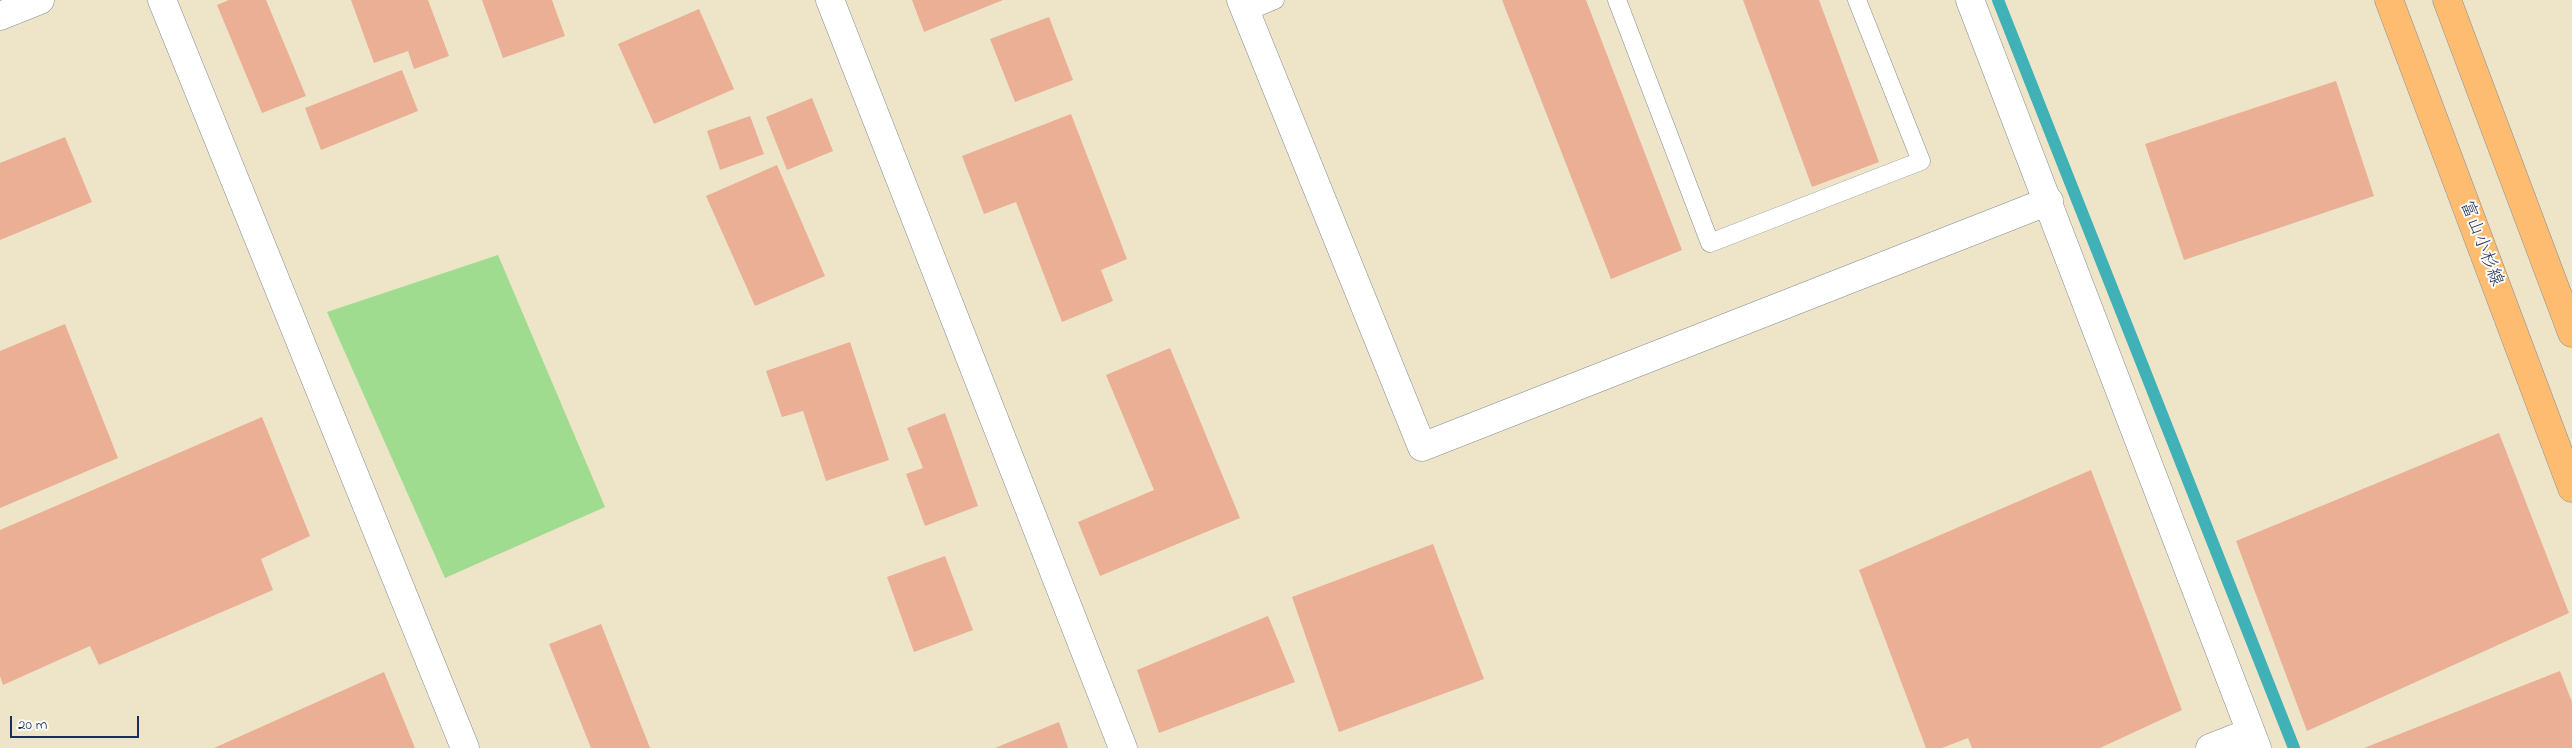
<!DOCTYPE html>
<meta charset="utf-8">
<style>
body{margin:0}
#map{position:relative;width:2572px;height:748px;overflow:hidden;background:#eee5c8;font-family:"Indie Flower",sans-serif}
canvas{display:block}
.scale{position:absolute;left:10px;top:716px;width:129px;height:22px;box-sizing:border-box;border:2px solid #1b2f5e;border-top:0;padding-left:6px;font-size:15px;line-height:18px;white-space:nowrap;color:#1b2f5e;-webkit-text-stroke:4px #fdfcf7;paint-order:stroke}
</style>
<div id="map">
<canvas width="2572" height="748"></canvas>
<div class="scale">20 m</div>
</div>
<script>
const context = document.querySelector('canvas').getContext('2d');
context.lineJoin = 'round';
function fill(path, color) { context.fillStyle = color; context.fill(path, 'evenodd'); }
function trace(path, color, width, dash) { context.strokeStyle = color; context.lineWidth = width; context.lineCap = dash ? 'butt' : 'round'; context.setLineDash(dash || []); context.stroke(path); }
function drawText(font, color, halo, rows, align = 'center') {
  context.font = font + ' "Indie Flower","Klee One",sans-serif'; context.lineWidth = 4; context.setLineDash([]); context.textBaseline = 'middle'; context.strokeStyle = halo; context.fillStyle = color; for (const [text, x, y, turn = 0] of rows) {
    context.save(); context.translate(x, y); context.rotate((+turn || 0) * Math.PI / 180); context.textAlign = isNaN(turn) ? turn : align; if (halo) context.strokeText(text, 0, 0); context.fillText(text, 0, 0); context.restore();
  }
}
const green = new Path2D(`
 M 498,255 L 605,507 L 445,578 L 327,312 Z`);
const stream = new Path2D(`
 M 1998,0 L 2294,748`);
const building = new Path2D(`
 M 229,0 L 266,0 L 306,96 L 262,113 L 217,5 Z
 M 351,0 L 428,0 L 449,56 L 414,69 L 408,51 L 374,63 Z
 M 482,0 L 552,0 L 565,36 L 503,58 Z
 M 912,0 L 1003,0 L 924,32 Z
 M 1502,0 L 1586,0 L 1682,250 L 1611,279 Z
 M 1743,0 L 1819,0 L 1879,162 L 1812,187 Z
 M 699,9 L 734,89 L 654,124 L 618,44 Z
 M 1049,17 L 1073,80 L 1015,102 L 990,39 Z
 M 402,70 L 418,111 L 321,150 L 305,108 Z
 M 2336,81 L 2374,196 L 2184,260 L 2145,144 Z
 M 812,98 L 833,151 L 787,170 L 766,117 Z
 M 1071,114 L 1127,259 L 1101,270 L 1113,301 L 1062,322 L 1016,202 L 984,214 L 962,156 Z
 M 750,116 L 764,154 L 720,170 L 707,131 Z
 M 65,137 L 92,202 L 0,240 L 0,163 Z
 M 777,165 L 825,276 L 755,306 L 706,196 Z
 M 65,324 L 118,458 L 0,508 L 0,351 Z
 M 850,342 L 889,460 L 826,481 L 803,411 L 782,417 L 766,371 Z
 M 1170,348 L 1240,518 L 1100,576 L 1078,522 L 1154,490 L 1106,375 Z
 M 945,413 L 978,506 L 925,526 L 906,474 L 923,468 L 907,428 Z
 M 262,417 L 310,536 L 261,559 L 273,590 L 99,665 L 90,646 L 3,685 L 0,676 L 0,530 Z
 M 2499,433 L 2569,613 L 2307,731 L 2236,541 Z
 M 2091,470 L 2182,710 L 2100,748 L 1972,748 L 1968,738 L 1942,748 L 1926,748 L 1859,570 Z
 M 1433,544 L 1484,679 L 1339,732 L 1292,597 Z
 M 945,556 L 973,630 L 914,652 L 887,577 Z
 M 1268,616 L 1295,682 L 1159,733 L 1137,670 Z
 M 601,624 L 650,748 L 591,748 L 549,644 Z
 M 2560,671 L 2572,702 L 2572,748 L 2364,748 Z
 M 384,672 L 415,748 L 214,748 Z
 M 1059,722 L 1068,748 L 995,748 Z`);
const service = new Path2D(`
 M 1617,0 L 1710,243 L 1921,161 L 1857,0
 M 1246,12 L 1275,0`);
const minor = new Path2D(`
 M 162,0 L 465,748
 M 830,0 L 1123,748
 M 1241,0 L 1422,447 L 2049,201
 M 1970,0 L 2257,748
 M 2210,748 L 2251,732`);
const tertiary = new Path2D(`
 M 0,16 L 40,0`);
const primary = new Path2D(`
 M 2389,0 L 2572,488
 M 2447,0 L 2572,333`);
const streetNames = [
 ["富山小杉線",2480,244,69]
];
fill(green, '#a0dc8f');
trace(stream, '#40b1b7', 12);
fill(building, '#eaaf95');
trace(service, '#848a93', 19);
trace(minor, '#848a93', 29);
trace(tertiary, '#848a93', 29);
trace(primary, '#848a93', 29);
trace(service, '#fff', 18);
trace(minor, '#fff', 28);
trace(tertiary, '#fff', 28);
trace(primary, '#fdbc70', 28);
drawText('18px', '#1b2f5e', '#fdfcf7', streetNames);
</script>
